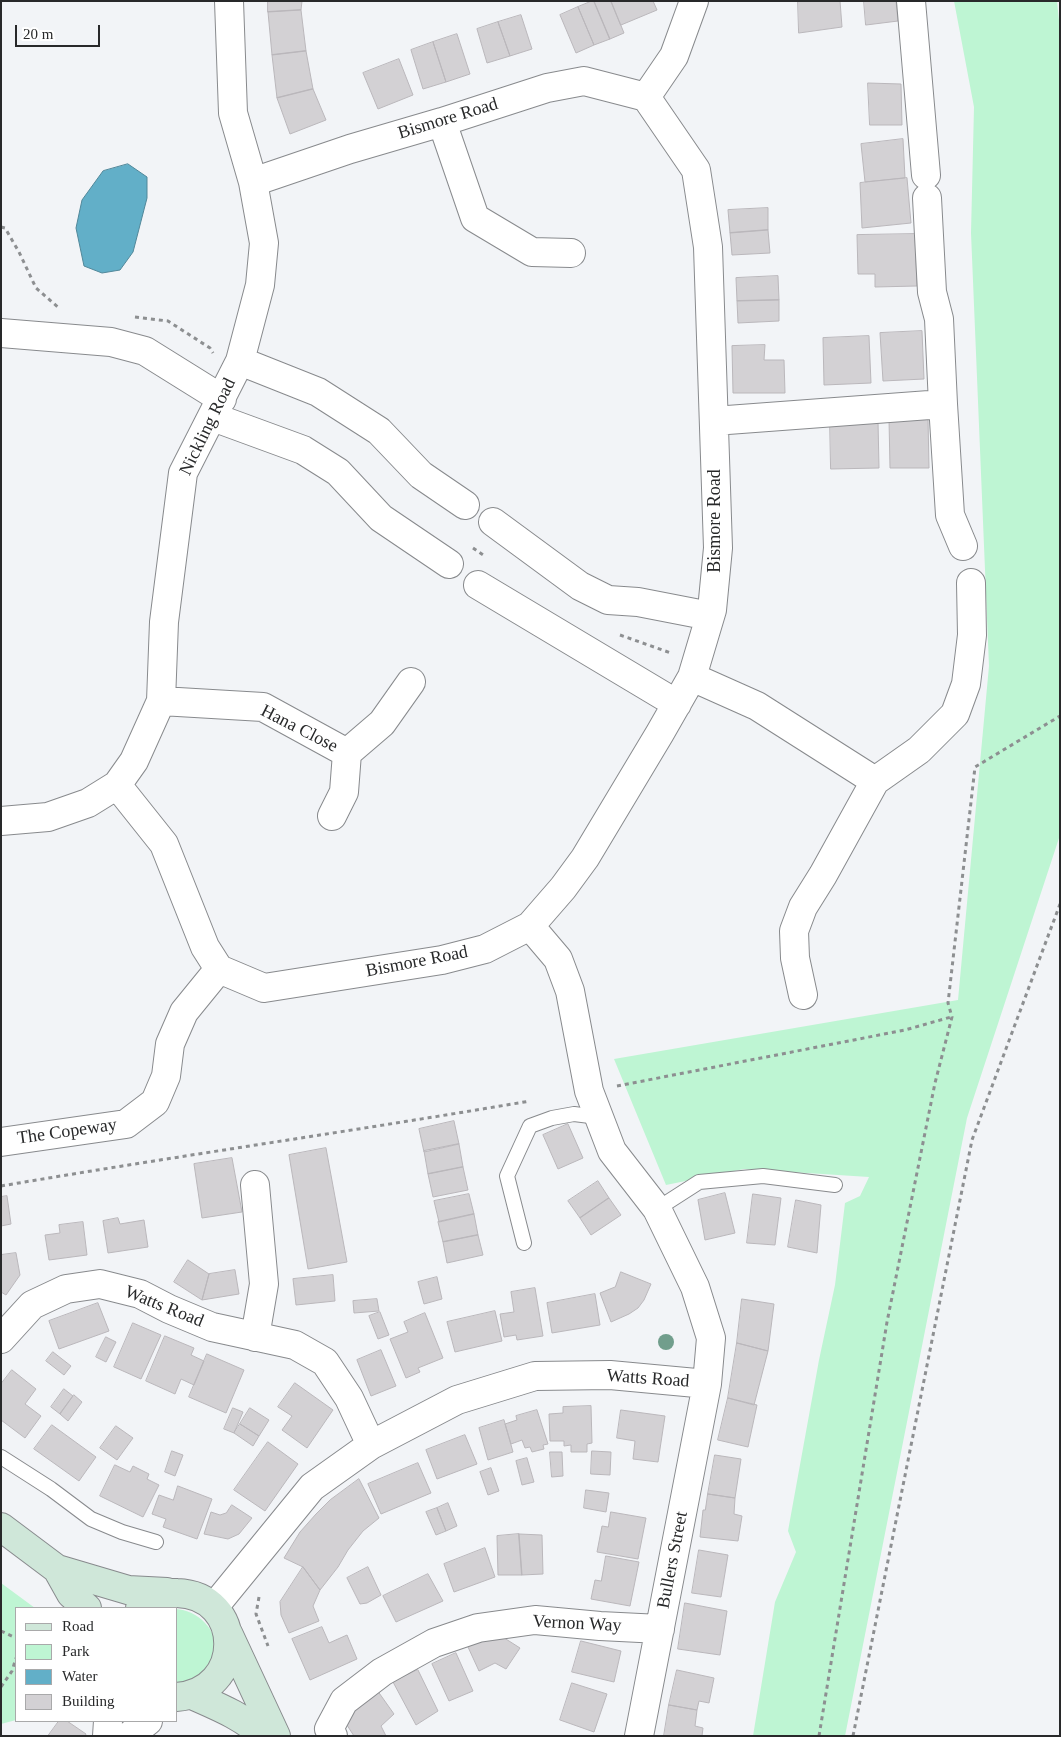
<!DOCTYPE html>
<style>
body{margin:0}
#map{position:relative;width:1061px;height:1737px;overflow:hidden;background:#f2f4f7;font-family:"Times New Roman",serif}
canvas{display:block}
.frame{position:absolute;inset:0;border:2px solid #28292a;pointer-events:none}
.legend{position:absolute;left:15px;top:1607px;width:162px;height:115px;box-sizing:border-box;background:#fff;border:1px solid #a9a9aa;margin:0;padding:6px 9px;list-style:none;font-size:15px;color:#28292a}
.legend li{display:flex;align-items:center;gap:10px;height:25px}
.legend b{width:25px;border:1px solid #a9a9aa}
.scale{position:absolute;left:15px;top:25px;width:85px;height:22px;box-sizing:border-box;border:2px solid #28292a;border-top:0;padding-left:6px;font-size:15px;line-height:18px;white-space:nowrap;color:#28292a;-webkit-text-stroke:4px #fff;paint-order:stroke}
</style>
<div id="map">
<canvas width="1061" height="1737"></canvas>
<div class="frame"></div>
<ul class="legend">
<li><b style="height:6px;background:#cfe7d9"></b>Road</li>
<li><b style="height:14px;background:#bef5d3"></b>Park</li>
<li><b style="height:14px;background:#62afc8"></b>Water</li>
<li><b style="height:14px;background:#d3d1d4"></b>Building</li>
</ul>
<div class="scale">20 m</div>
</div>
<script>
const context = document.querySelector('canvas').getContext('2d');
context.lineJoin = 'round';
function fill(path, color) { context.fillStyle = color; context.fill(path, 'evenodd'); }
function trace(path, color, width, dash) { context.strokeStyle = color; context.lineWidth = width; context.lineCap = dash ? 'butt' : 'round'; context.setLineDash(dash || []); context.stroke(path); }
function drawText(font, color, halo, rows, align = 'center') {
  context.font = font + ' "Times New Roman",serif'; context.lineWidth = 4; context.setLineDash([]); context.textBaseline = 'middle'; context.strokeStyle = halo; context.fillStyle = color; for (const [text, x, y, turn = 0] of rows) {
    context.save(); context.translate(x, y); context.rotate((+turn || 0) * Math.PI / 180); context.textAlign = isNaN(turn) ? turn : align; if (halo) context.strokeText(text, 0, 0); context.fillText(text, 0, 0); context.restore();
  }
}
const green = new Path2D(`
 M 954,1 L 1057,1 L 1060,30 L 1060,835 L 967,1118 L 845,1736 L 753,1736 L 775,1602 L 796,1552 L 788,1531 L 819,1360 L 835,1285 L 845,1203 L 860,1196 L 869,1177 L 744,1169 L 666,1185 L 614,1059 L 958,1000 L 989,666 L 971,233 L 974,107 Z
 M 1,1583 L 35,1608 L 16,1608 L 16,1720 L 1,1724 Z
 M 176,1609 C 197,1610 219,1630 215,1652 C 213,1660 207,1668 204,1674 L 176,1686 Z`);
const water = new Path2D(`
 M 128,164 L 147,177 L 147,198 L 133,252 L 120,270 L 102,273 L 84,266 L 76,228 L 82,200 L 103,171 Z`);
const building = new Path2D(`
 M 268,1 L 302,1 L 301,10 L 268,12 Z
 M 592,1 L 594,1 L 610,39 L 594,45 L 578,7 Z
 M 594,1 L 611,1 L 624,33 L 610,39 Z
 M 611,1 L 653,1 L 657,10 L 621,25 Z
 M 798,1 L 840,1 L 842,27 L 799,33 Z
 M 864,1 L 896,1 L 898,21 L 866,25 Z
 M 578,7 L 594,45 L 576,53 L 560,15 Z
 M 301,10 L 306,51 L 272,55 L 268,12 Z
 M 521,15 L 532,49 L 510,56 L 498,22 Z
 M 498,22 L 510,56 L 487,63 L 477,29 Z
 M 457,34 L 470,74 L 446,82 L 433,42 Z
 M 433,42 L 446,82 L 423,89 L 411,50 Z
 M 306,51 L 313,89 L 277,98 L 272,55 Z
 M 399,59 L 413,95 L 378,109 L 363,73 Z
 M 868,83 L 901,84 L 902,125 L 870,125 Z
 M 313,89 L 326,120 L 290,134 L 277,98 Z
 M 903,139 L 905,178 L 865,182 L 861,144 Z
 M 907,178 L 911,223 L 862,228 L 860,183 Z
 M 768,208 L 768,230 L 730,233 L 728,210 Z
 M 768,230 L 770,253 L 732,255 L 730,233 Z
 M 915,234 L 917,286 L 875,287 L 875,274 L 858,274 L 857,235 Z
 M 778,276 L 779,300 L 737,301 L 736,278 Z
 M 779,300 L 779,321 L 738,323 L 737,301 Z
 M 922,331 L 924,379 L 883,381 L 880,333 Z
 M 869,336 L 871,383 L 824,385 L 823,338 Z
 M 765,345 L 764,360 L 784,360 L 785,393 L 733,393 L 732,346 Z
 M 928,418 L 929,468 L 890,468 L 889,419 Z
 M 830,421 L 878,421 L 879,468 L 831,469 Z
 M 454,1121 L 459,1144 L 424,1152 L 419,1129 Z
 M 568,1124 L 583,1158 L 558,1169 L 543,1135 Z
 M 459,1144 L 463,1167 L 428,1174 L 424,1151 Z
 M 326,1148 L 347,1262 L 308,1269 L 289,1155 Z
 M 232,1158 L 242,1212 L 202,1218 L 194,1164 Z
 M 463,1167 L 468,1190 L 433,1197 L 428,1174 Z
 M 598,1181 L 609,1198 L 580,1218 L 568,1201 Z
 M 725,1193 L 735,1233 L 705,1240 L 698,1200 Z
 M 469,1194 L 474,1214 L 439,1222 L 434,1201 Z
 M 753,1194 L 781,1198 L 775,1245 L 747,1243 Z
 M 7,1196 L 11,1224 L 1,1226 L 1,1197 Z
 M 609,1198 L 621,1215 L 591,1235 L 580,1218 Z
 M 796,1200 L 821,1205 L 817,1253 L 788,1247 Z
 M 474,1214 L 478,1235 L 443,1242 L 438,1222 Z
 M 118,1218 L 120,1224 L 144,1220 L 148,1247 L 108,1253 L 103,1221 Z
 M 83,1222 L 87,1255 L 49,1260 L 45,1235 L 60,1233 L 59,1225 Z
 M 478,1235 L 483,1255 L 447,1263 L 443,1242 Z
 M 16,1253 L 20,1275 L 6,1295 L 1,1292 L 1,1255 Z
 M 188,1260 L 209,1274 L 202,1300 L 174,1282 Z
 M 235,1270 L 239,1294 L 202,1300 L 209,1274 Z
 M 621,1272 L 651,1284 L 644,1300 L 638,1308 L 629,1314 L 611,1322 L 600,1293 L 615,1287 Z
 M 333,1275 L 335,1301 L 296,1305 L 293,1279 Z
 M 437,1277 L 442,1299 L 424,1304 L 418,1282 Z
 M 535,1288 L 543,1336 L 517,1340 L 516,1335 L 504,1337 L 500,1314 L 514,1312 L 511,1292 Z
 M 595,1294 L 600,1325 L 552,1333 L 547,1303 Z
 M 377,1299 L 379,1311 L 354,1313 L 353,1301 Z
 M 742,1299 L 774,1304 L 768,1351 L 737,1343 Z
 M 98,1303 L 109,1331 L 59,1349 L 49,1321 Z
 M 495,1311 L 502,1341 L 455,1352 L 447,1322 Z
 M 380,1312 L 389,1335 L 378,1339 L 369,1316 Z
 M 425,1313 L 443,1358 L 418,1368 L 420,1372 L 406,1378 L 390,1339 L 408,1332 L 404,1322 Z
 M 133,1323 L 161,1335 L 141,1379 L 114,1367 Z
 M 165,1336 L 194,1348 L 191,1355 L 204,1361 L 194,1385 L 181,1379 L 175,1394 L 146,1381 Z
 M 106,1337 L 116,1342 L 106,1362 L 96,1357 Z
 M 737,1343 L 768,1351 L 754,1405 L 728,1398 Z
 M 381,1350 L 396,1386 L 371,1396 L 357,1360 Z
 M 53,1352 L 71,1366 L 64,1375 L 46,1361 Z
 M 207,1354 L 244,1370 L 226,1413 L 189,1397 Z
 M 12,1370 L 36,1389 L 25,1404 L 41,1416 L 25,1438 L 1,1420 L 1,1384 Z
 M 295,1383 L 333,1410 L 307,1448 L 282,1430 L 292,1416 L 278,1407 Z
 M 64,1389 L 73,1396 L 60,1414 L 51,1407 Z
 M 74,1395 L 82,1402 L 68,1421 L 60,1414 Z
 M 728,1398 L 757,1405 L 748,1447 L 718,1440 Z
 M 591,1406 L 592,1443 L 587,1444 L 587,1452 L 571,1452 L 571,1445 L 564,1446 L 564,1441 L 550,1441 L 549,1414 L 563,1413 L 563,1407 Z
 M 233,1408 L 243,1412 L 234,1433 L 224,1429 Z
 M 250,1408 L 269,1420 L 259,1436 L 240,1424 Z
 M 537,1410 L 548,1444 L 543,1445 L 544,1449 L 532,1452 L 530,1447 L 525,1448 L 522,1440 L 511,1444 L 505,1424 L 517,1420 L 516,1416 Z
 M 621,1410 L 665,1416 L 658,1462 L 633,1459 L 635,1441 L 617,1438 Z
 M 504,1420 L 513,1452 L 488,1460 L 479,1428 Z
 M 240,1424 L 259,1436 L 253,1446 L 234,1433 Z
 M 52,1425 L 96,1457 L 79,1481 L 34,1449 Z
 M 116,1426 L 133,1438 L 117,1460 L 100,1448 Z
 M 465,1435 L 477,1464 L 437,1479 L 426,1450 Z
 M 268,1442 L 298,1464 L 265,1511 L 234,1490 Z
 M 172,1451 L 183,1455 L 175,1476 L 165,1472 Z
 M 592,1451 L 611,1452 L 610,1475 L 591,1474 Z
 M 550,1452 L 562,1452 L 563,1476 L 552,1477 Z
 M 715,1455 L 741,1459 L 735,1498 L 708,1494 Z
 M 527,1458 L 534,1482 L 522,1485 L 516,1461 Z
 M 418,1463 L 431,1493 L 381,1514 L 368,1484 Z
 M 115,1465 L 130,1472 L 133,1466 L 149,1474 L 147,1479 L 159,1485 L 143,1517 L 100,1496 Z
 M 491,1468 L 499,1491 L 488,1495 L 480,1472 Z
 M 359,1479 L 379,1518 L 363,1531 L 348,1550 L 338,1567 L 320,1590 L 303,1567 L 284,1558 L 300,1532 L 316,1514 L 330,1500 Z
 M 178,1486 L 212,1499 L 197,1539 L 163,1527 L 166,1519 L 152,1514 L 159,1495 L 173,1500 Z
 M 586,1490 L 609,1493 L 606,1512 L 584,1508 Z
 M 708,1494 L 735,1498 L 734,1514 L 742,1516 L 738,1541 L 700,1537 L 703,1510 L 705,1510 Z
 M 448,1503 L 457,1526 L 446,1531 L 437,1508 Z
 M 232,1505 L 252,1518 L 239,1534 L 228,1539 L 204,1534 L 211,1512 L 220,1515 L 226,1513 Z
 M 437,1508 L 446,1531 L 436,1535 L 426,1512 Z
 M 611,1512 L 646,1518 L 638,1559 L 597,1552 L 602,1526 L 608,1527 Z
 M 519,1534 L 522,1575 L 498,1575 L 497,1536 Z
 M 519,1534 L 542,1535 L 543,1574 L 522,1575 Z
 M 485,1548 L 495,1577 L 454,1592 L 444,1564 Z
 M 699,1550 L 728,1555 L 721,1597 L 692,1593 Z
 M 606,1556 L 639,1562 L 630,1606 L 591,1599 L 595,1580 L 601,1581 Z
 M 303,1567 L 320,1590 L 313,1606 L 319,1621 L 289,1633 L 281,1615 L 280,1602 Z
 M 368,1567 L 381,1595 L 367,1603 L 360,1604 L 347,1578 Z
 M 428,1574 L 443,1601 L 396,1622 L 383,1596 Z
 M 685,1603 L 727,1611 L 720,1655 L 678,1649 Z
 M 322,1627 L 329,1643 L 347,1635 L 357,1659 L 310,1680 L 292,1639 Z
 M 498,1634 L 520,1648 L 506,1669 L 495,1663 L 479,1671 L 468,1647 Z
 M 581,1641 L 621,1651 L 614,1682 L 572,1672 Z
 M 456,1653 L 473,1691 L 449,1701 L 432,1664 Z
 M 418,1670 L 438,1711 L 416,1725 L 393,1682 Z
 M 677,1670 L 714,1678 L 709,1703 L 699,1701 L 697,1710 L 669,1705 Z
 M 572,1683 L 607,1694 L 594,1732 L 560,1720 Z
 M 377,1690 L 394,1714 L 381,1726 L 386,1736 L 354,1736 L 345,1722 Z
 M 669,1705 L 697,1710 L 695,1726 L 703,1728 L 702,1736 L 664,1736 Z
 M 59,1721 L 67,1721 L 86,1734 L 85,1736 L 48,1736 Z`);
const path = new Path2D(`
 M 1,227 L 5,228 L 19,252 L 36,288 L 59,308
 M 135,317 L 168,321 L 210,348 L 213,353
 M 473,548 L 486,557
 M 620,635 L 671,653
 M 617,1086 L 905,1030 L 951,1017
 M 1,1186 C 177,1156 354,1131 530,1101
 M 259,1597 L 256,1614 L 268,1646
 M 1,1631 L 16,1638
 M 1,1687 L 12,1671 L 16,1658
 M 819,1736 L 887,1322 L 935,1083 L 952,1017 L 948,1003 L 975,767 L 1060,716
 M 853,1736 L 972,1140 L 1060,904`);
const lane = new Path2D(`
 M 657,1209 L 699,1182 L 763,1176 L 835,1185
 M 524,1243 L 507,1176 L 530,1126 L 552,1118 L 574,1114 L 598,1117
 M 1,1457 L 51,1489 L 91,1519 L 122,1532 L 156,1542`);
const street = new Path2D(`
 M 911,1 L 926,175
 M 442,122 L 475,218 L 532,252 L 571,253
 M 253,182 L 350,149 L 442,122 L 547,88 L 584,81 L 646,97 L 674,56 L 694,1
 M 1,333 L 111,342 L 145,351 L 222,399
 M 240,361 L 318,392 L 379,431 L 421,475 L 465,505
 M 943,404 L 950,515 L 963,546
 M 213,417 L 303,450 L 338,472 L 381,518 L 449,564
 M 714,421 L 943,404 L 939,319 L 932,292 L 927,198
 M 493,522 L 580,586 L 608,600 L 638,602 L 710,616
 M 478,585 L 677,704
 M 692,677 L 757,706 L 875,781 L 823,875 L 803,907 L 794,931 L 795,958 L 803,995
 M 161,701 L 263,707 L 347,753 L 344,792 L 332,816
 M 347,753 L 382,723 L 411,682
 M 875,781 L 919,750 L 955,714 L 966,684 L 972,635 L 971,583
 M 117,785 L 164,844 L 205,947 L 219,969 L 264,988 L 442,960 L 485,949 L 530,926 L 563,888 L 585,858 L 660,733 L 692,677 L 712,610 L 718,548 L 708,247 L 696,170 L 646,97
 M 1,821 L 48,817 L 88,803 L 117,785 L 134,761 L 161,701 L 164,622 L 183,473 L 240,361 L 260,285 L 264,243 L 253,182 L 233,113 L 229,1
 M 530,926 L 558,959 L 570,991 L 589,1091 L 612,1151 L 657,1209 L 695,1287 L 711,1338 L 707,1384 L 639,1736
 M 1,1142 L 126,1124 L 155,1102 L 166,1076 L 170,1044 L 184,1012 L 219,969
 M 255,1185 L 264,1284 L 255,1337
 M 1,1339 L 32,1305 L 66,1289 L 100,1284 L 140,1294 L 169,1309 L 212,1327 L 295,1345 L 325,1362 L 349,1398 L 371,1445
 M 214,1607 L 312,1487 L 371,1445 L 457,1400 L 535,1376 L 610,1375 L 707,1384
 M 107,1736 L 108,1721
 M 129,1736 L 148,1721
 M 333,1736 L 329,1729 L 344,1701 L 382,1672 L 434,1643 L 478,1628 L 535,1620 L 600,1626 L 660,1629`);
const secondary = new Path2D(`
 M 1,1527 L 57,1569 L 128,1590 L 167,1592
 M 57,1569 L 71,1594 L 87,1608
 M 140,1608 C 149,1598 164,1592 177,1593 C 245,1595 246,1692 176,1697
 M 228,1633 L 276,1736
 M 192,1695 C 219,1707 242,1716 264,1736`);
const trees = [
 [666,1342]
];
const streetNames = [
 ["Bismore Road",448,119,-17],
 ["Nickling Road",208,427,-64],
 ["Bismore Road",715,521,-90],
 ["Hana Close",299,729,27],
 ["Bismore Road",417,962,-11],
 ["The Copeway",67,1132,-8],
 ["Watts Road",164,1307,22],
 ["Watts Road",648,1379,4],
 ["Bullers Street",673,1560,-79],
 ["Vernon Way",577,1624,3]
];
fill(green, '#bef5d3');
fill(water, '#62afc8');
trace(water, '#518799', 1);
fill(building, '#d3d1d4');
trace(building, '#bab7bb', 1);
trace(lane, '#888a8d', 16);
trace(street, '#888a8d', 30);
trace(secondary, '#888a8d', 30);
trace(path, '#8d8f91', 3, [4, 4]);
trace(lane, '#fff', 14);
trace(street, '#fff', 28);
trace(secondary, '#cfe7d9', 28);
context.fillStyle = '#719e8c';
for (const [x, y] of trees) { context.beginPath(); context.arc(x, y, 8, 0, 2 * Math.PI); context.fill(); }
drawText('18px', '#28292a', '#fff', streetNames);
</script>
